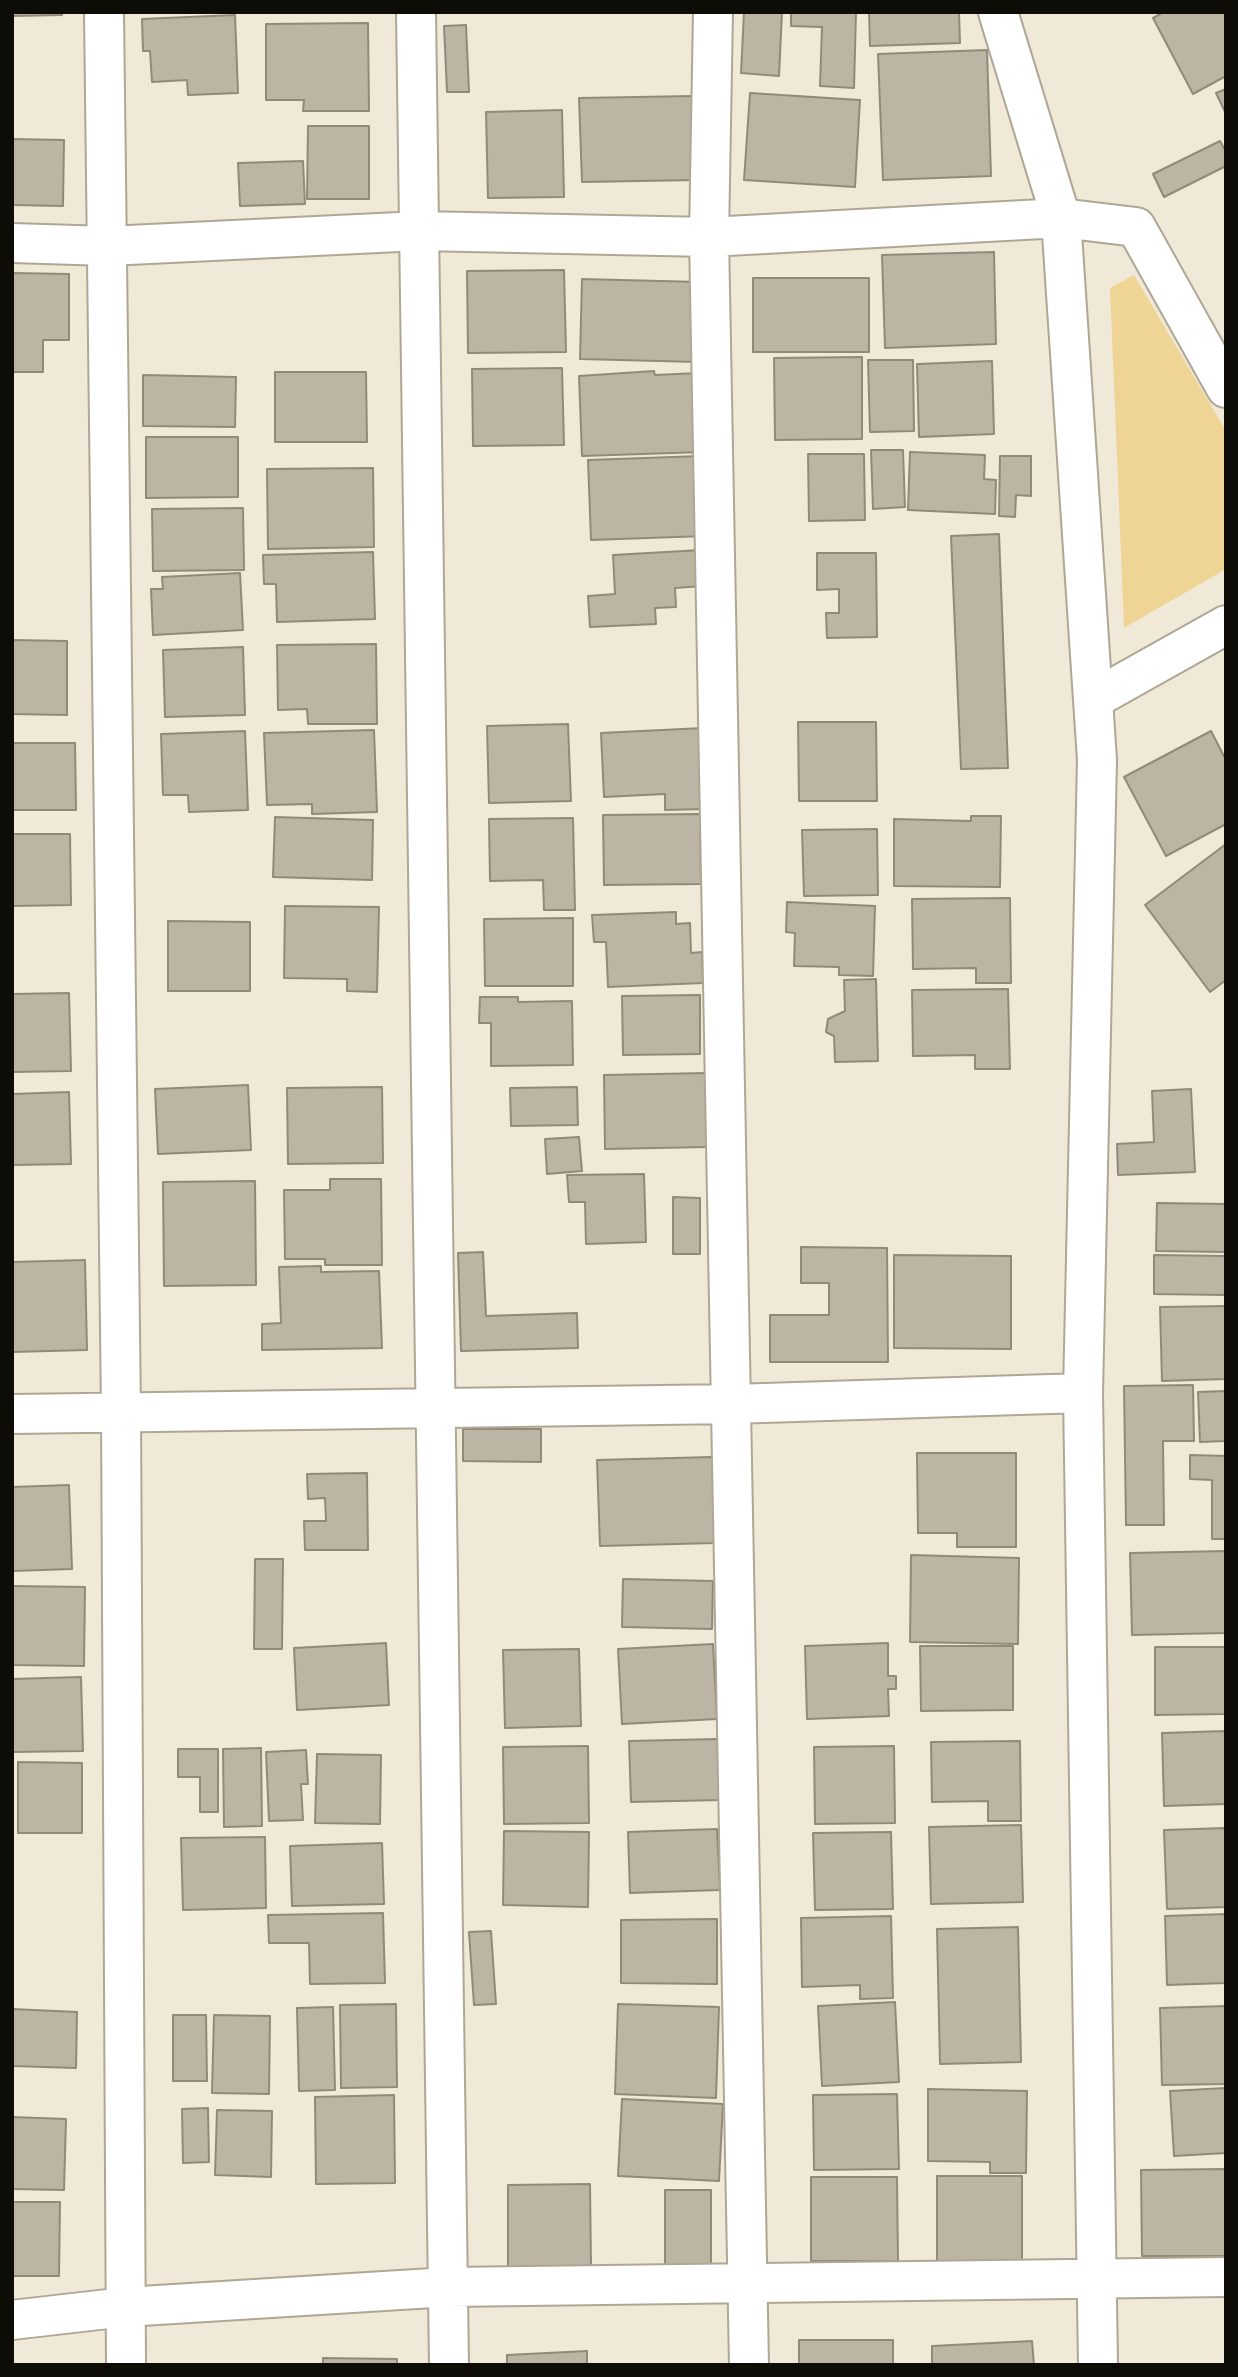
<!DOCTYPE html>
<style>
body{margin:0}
#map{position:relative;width:1238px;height:2377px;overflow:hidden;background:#f0e9d7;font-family:Mulish,sans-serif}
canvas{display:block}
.frame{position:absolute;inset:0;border:14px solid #0e0c06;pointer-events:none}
</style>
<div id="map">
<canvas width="1238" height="2377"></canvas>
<div class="frame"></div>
</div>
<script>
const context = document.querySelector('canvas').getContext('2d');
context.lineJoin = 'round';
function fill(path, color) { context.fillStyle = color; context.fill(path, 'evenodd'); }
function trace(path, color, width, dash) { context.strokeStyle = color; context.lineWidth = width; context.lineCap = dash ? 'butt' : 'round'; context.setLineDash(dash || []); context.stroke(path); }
const green = new Path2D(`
 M 1134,275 L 1226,431 L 1226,569 L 1124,628 L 1110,288 Z`);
const building = new Path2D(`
 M 12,12 L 62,12 L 62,15 L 12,16 Z
 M 744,12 L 782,12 L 779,76 L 741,73 Z
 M 791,12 L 856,12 L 854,88 L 820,86 L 822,27 L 791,26 Z
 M 869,12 L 959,12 L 960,43 L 870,46 Z
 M 1164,12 L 1226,12 L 1226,76 L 1193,94 L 1153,18 Z
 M 235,15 L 238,93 L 188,95 L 187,80 L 152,82 L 150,51 L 143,51 L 142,19 Z
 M 368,23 L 369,111 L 303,111 L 304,100 L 266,100 L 266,24 Z
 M 466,25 L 469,92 L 447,92 L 444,26 Z
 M 987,50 L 991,176 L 883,180 L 878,54 Z
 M 1226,89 L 1226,114 L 1216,93 Z
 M 750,93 L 860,100 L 855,187 L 744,180 Z
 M 694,96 L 696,180 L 582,182 L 579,98 Z
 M 562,110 L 564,197 L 488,198 L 486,112 Z
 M 308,126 L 369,126 L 369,199 L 307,199 Z
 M 12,139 L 64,140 L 63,206 L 12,205 Z
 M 1220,141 L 1226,152 L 1226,166 L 1164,197 L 1153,174 Z
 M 303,161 L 305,204 L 240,206 L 238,163 Z
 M 994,252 L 996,344 L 885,348 L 882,255 Z
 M 564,270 L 566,352 L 468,353 L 467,271 Z
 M 12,273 L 69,274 L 69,340 L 43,340 L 43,372 L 12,372 Z
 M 753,278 L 869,278 L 869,352 L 753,352 Z
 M 582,279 L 700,282 L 698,362 L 580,359 Z
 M 862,357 L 862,439 L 775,440 L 774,358 Z
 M 868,360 L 913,360 L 914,431 L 870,432 Z
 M 992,361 L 994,434 L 919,437 L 917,364 Z
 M 562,368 L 564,445 L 473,446 L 472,369 Z
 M 654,371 L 655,375 L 699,373 L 703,452 L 582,456 L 579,376 Z
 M 275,372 L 366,372 L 367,442 L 275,442 Z
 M 143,375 L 236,377 L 235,427 L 143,426 Z
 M 146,437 L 238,437 L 238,497 L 146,498 Z
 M 871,450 L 903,450 L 905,507 L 873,509 Z
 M 910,452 L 985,455 L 984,479 L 996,480 L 995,514 L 908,510 Z
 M 808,454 L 864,454 L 865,520 L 809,521 Z
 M 701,456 L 705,536 L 591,540 L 588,460 Z
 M 1000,456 L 1031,456 L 1031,496 L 1016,495 L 1015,517 L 999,516 Z
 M 373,468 L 374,547 L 268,549 L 267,469 Z
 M 243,508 L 244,570 L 153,571 L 152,509 Z
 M 999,534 L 1008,768 L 961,769 L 951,536 Z
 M 701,550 L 703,586 L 675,588 L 676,607 L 655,608 L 656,624 L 590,627 L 588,596 L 615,594 L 613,555 Z
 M 373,552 L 375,619 L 277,622 L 276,584 L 264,584 L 263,555 Z
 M 817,553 L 876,553 L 877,637 L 827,638 L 826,613 L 839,613 L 839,589 L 817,590 Z
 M 240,573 L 243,630 L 153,635 L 151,589 L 163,589 L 162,577 Z
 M 12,640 L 67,641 L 67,715 L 12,714 Z
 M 376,644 L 377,724 L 308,724 L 307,709 L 278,710 L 277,645 Z
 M 243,647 L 245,715 L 165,717 L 163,650 Z
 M 798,722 L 876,722 L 877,801 L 799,801 Z
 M 568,724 L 571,801 L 489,803 L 487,726 Z
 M 703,728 L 706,809 L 665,810 L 665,794 L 604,797 L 601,733 Z
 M 374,730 L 377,812 L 312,814 L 312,804 L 267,805 L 264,733 Z
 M 245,731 L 248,810 L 189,812 L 188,795 L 163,795 L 161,734 Z
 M 1211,731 L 1226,760 L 1226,824 L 1166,856 L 1124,777 Z
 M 12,743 L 75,743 L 76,810 L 12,810 Z
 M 700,814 L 701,884 L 604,885 L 603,815 Z
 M 971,816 L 1001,816 L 1000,887 L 894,886 L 894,819 L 971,821 Z
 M 275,817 L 373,820 L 372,880 L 273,877 Z
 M 573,818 L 575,910 L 544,910 L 543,880 L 490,881 L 489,819 Z
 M 877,829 L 878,895 L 804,896 L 802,830 Z
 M 12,834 L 70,834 L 71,905 L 12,906 Z
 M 1226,844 L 1226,980 L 1210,992 L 1145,905 Z
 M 1010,898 L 1011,983 L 976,983 L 976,968 L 913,969 L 912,899 Z
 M 787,902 L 875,906 L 873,976 L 839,975 L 839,967 L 794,966 L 795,933 L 786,932 Z
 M 285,906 L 379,907 L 377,992 L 347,991 L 347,979 L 284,978 Z
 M 676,912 L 676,924 L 690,923 L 691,953 L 702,952 L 703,983 L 608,987 L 606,942 L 594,942 L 592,915 Z
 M 573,918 L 573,986 L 485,986 L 484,919 Z
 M 168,921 L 250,922 L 250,991 L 168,991 Z
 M 876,979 L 878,1061 L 835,1062 L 834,1036 L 826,1032 L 828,1019 L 845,1011 L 844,980 Z
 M 1008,989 L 1010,1069 L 975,1069 L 975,1055 L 913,1056 L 912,990 Z
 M 69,993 L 71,1071 L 12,1072 L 12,994 Z
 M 700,995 L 700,1054 L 623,1055 L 622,996 Z
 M 480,997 L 518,997 L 518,1002 L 572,1001 L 573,1065 L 491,1066 L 491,1023 L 479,1023 Z
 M 707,1073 L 708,1147 L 605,1149 L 604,1075 Z
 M 248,1085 L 251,1150 L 158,1154 L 155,1089 Z
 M 382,1087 L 383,1163 L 288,1164 L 287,1088 Z
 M 577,1087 L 578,1125 L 511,1126 L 510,1088 Z
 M 1191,1089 L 1195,1172 L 1118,1175 L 1117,1144 L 1154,1142 L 1152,1091 Z
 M 69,1092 L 71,1164 L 12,1165 L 12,1094 Z
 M 579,1137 L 582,1171 L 547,1174 L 545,1139 Z
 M 644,1174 L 646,1242 L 586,1244 L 585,1202 L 569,1202 L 567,1175 Z
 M 330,1179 L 381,1179 L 382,1265 L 325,1265 L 325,1259 L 285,1259 L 284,1190 L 330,1190 Z
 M 255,1181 L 256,1285 L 164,1286 L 163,1182 Z
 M 673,1197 L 700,1198 L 700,1254 L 673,1254 Z
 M 1157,1203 L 1226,1204 L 1226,1252 L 1156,1251 Z
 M 801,1247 L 887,1248 L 888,1362 L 770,1362 L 770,1315 L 829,1315 L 829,1283 L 801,1283 Z
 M 483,1252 L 486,1316 L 577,1313 L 578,1348 L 461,1351 L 458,1253 Z
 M 894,1255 L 1011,1256 L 1011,1349 L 894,1348 Z
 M 1154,1255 L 1226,1256 L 1226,1295 L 1154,1294 Z
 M 85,1260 L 87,1350 L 12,1352 L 12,1262 Z
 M 321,1266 L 321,1272 L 379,1271 L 382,1348 L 262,1350 L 262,1324 L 281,1323 L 279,1267 Z
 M 1226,1306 L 1226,1379 L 1162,1381 L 1160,1307 Z
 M 1193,1385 L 1194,1441 L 1163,1441 L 1164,1525 L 1126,1525 L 1124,1386 Z
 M 1226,1391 L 1226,1441 L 1200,1442 L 1198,1392 Z
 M 463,1429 L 541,1429 L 541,1462 L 463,1461 Z
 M 917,1453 L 1016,1453 L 1016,1547 L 957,1547 L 957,1533 L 918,1533 Z
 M 1190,1455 L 1226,1456 L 1226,1539 L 1212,1539 L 1212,1480 L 1190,1479 Z
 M 712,1457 L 715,1543 L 600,1546 L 597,1460 Z
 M 367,1473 L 368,1550 L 305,1550 L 304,1521 L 326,1521 L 325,1498 L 308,1499 L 307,1474 Z
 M 69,1485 L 72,1569 L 12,1571 L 12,1487 Z
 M 1226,1551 L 1226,1633 L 1132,1635 L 1130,1553 Z
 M 911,1555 L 1019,1558 L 1018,1644 L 910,1642 Z
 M 255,1559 L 283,1559 L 282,1649 L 254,1649 Z
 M 623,1579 L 713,1581 L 712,1629 L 622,1627 Z
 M 12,1586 L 85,1587 L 84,1666 L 12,1665 Z
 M 386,1643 L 389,1705 L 297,1710 L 294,1648 Z
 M 888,1643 L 888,1676 L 896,1676 L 896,1689 L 888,1689 L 889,1716 L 807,1719 L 805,1646 Z
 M 713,1644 L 717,1719 L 622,1724 L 618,1649 Z
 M 920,1646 L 1013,1646 L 1013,1710 L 921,1711 Z
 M 1155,1647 L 1226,1647 L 1226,1714 L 1155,1715 Z
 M 579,1649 L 581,1726 L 505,1728 L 503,1650 Z
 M 81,1677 L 83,1751 L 12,1752 L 12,1679 Z
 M 1226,1731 L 1226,1804 L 1164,1806 L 1162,1733 Z
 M 718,1739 L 721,1800 L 631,1802 L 629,1741 Z
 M 1020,1741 L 1021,1821 L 988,1821 L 988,1801 L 932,1802 L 931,1742 Z
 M 588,1746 L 589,1823 L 504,1824 L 503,1747 Z
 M 894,1746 L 895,1823 L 815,1824 L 814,1747 Z
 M 261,1748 L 262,1826 L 224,1827 L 223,1749 Z
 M 178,1749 L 218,1749 L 218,1812 L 200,1812 L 200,1777 L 178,1777 Z
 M 306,1750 L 308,1784 L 301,1784 L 303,1820 L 269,1821 L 266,1752 Z
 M 317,1754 L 381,1755 L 380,1824 L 315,1823 Z
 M 18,1762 L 82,1763 L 82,1833 L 18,1833 Z
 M 1021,1825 L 1023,1902 L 931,1904 L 929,1827 Z
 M 1226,1828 L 1226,1907 L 1167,1909 L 1164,1830 Z
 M 717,1829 L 720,1890 L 630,1893 L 628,1832 Z
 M 504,1831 L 589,1832 L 588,1907 L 503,1905 Z
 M 891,1832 L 893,1909 L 815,1910 L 813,1833 Z
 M 265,1837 L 266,1908 L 183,1910 L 181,1838 Z
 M 382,1843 L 384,1904 L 292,1906 L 290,1846 Z
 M 383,1913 L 385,1983 L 310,1984 L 309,1943 L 269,1943 L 268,1915 Z
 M 1226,1914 L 1226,1983 L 1167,1985 L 1165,1916 Z
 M 891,1916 L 893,1998 L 860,1999 L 860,1985 L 802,1987 L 801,1918 Z
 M 717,1919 L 717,1984 L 621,1983 L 621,1920 Z
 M 1018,1927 L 1021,2062 L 940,2064 L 937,1929 Z
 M 491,1931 L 496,2004 L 474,2005 L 469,1932 Z
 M 895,2002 L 899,2082 L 822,2086 L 818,2006 Z
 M 396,2004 L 397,2087 L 341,2088 L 340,2005 Z
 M 618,2004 L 719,2007 L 716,2098 L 615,2094 Z
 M 1226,2006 L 1226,2084 L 1162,2085 L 1160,2008 Z
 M 333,2007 L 335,2090 L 299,2091 L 297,2008 Z
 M 12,2009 L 77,2012 L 76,2068 L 12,2066 Z
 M 173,2015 L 206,2015 L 207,2081 L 173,2081 Z
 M 214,2015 L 270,2016 L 269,2094 L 212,2093 Z
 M 1226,2088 L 1226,2153 L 1174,2156 L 1170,2091 Z
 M 928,2089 L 1027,2091 L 1026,2173 L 990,2173 L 990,2162 L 928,2161 Z
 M 897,2094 L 899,2169 L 814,2170 L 813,2095 Z
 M 394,2095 L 395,2183 L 316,2184 L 315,2097 Z
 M 622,2099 L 723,2104 L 719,2181 L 618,2176 Z
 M 208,2108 L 209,2162 L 183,2163 L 182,2109 Z
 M 217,2110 L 272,2111 L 271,2177 L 215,2175 Z
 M 12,2117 L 66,2119 L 64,2190 L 12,2189 Z
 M 1226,2169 L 1226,2256 L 1142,2256 L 1141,2170 Z
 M 937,2176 L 1022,2176 L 1022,2263 L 937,2263 Z
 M 811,2177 L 897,2177 L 898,2261 L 811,2261 Z
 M 590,2184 L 591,2266 L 508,2267 L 508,2185 Z
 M 665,2190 L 711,2190 L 711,2268 L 665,2268 Z
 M 12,2202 L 60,2202 L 59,2276 L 12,2276 Z
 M 799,2340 L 893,2340 L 893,2365 L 799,2365 Z
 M 1032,2341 L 1034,2365 L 932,2365 L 932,2346 Z
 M 587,2351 L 587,2365 L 507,2365 L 507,2355 Z
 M 323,2358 L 397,2359 L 397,2365 L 323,2365 Z`);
const minor = new Path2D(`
 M 104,12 L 121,1411 L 126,2365
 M 416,12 L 449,2365
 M 713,12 L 709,237 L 749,2365
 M 998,12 L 1061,218 L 1097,760 L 1083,1393 L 1098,2365
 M 12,243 L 108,246 L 420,231 L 709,237 L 1061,218 L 1136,227 L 1226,388
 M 1094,699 L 1226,625
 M 12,1414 L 732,1404 L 1083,1393
 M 12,2320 L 125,2307 L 449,2287 L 1226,2277`);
fill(green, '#eed596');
fill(building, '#bcb5a4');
trace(building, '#918a7a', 2);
trace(minor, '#aea796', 42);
trace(minor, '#fff', 38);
</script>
